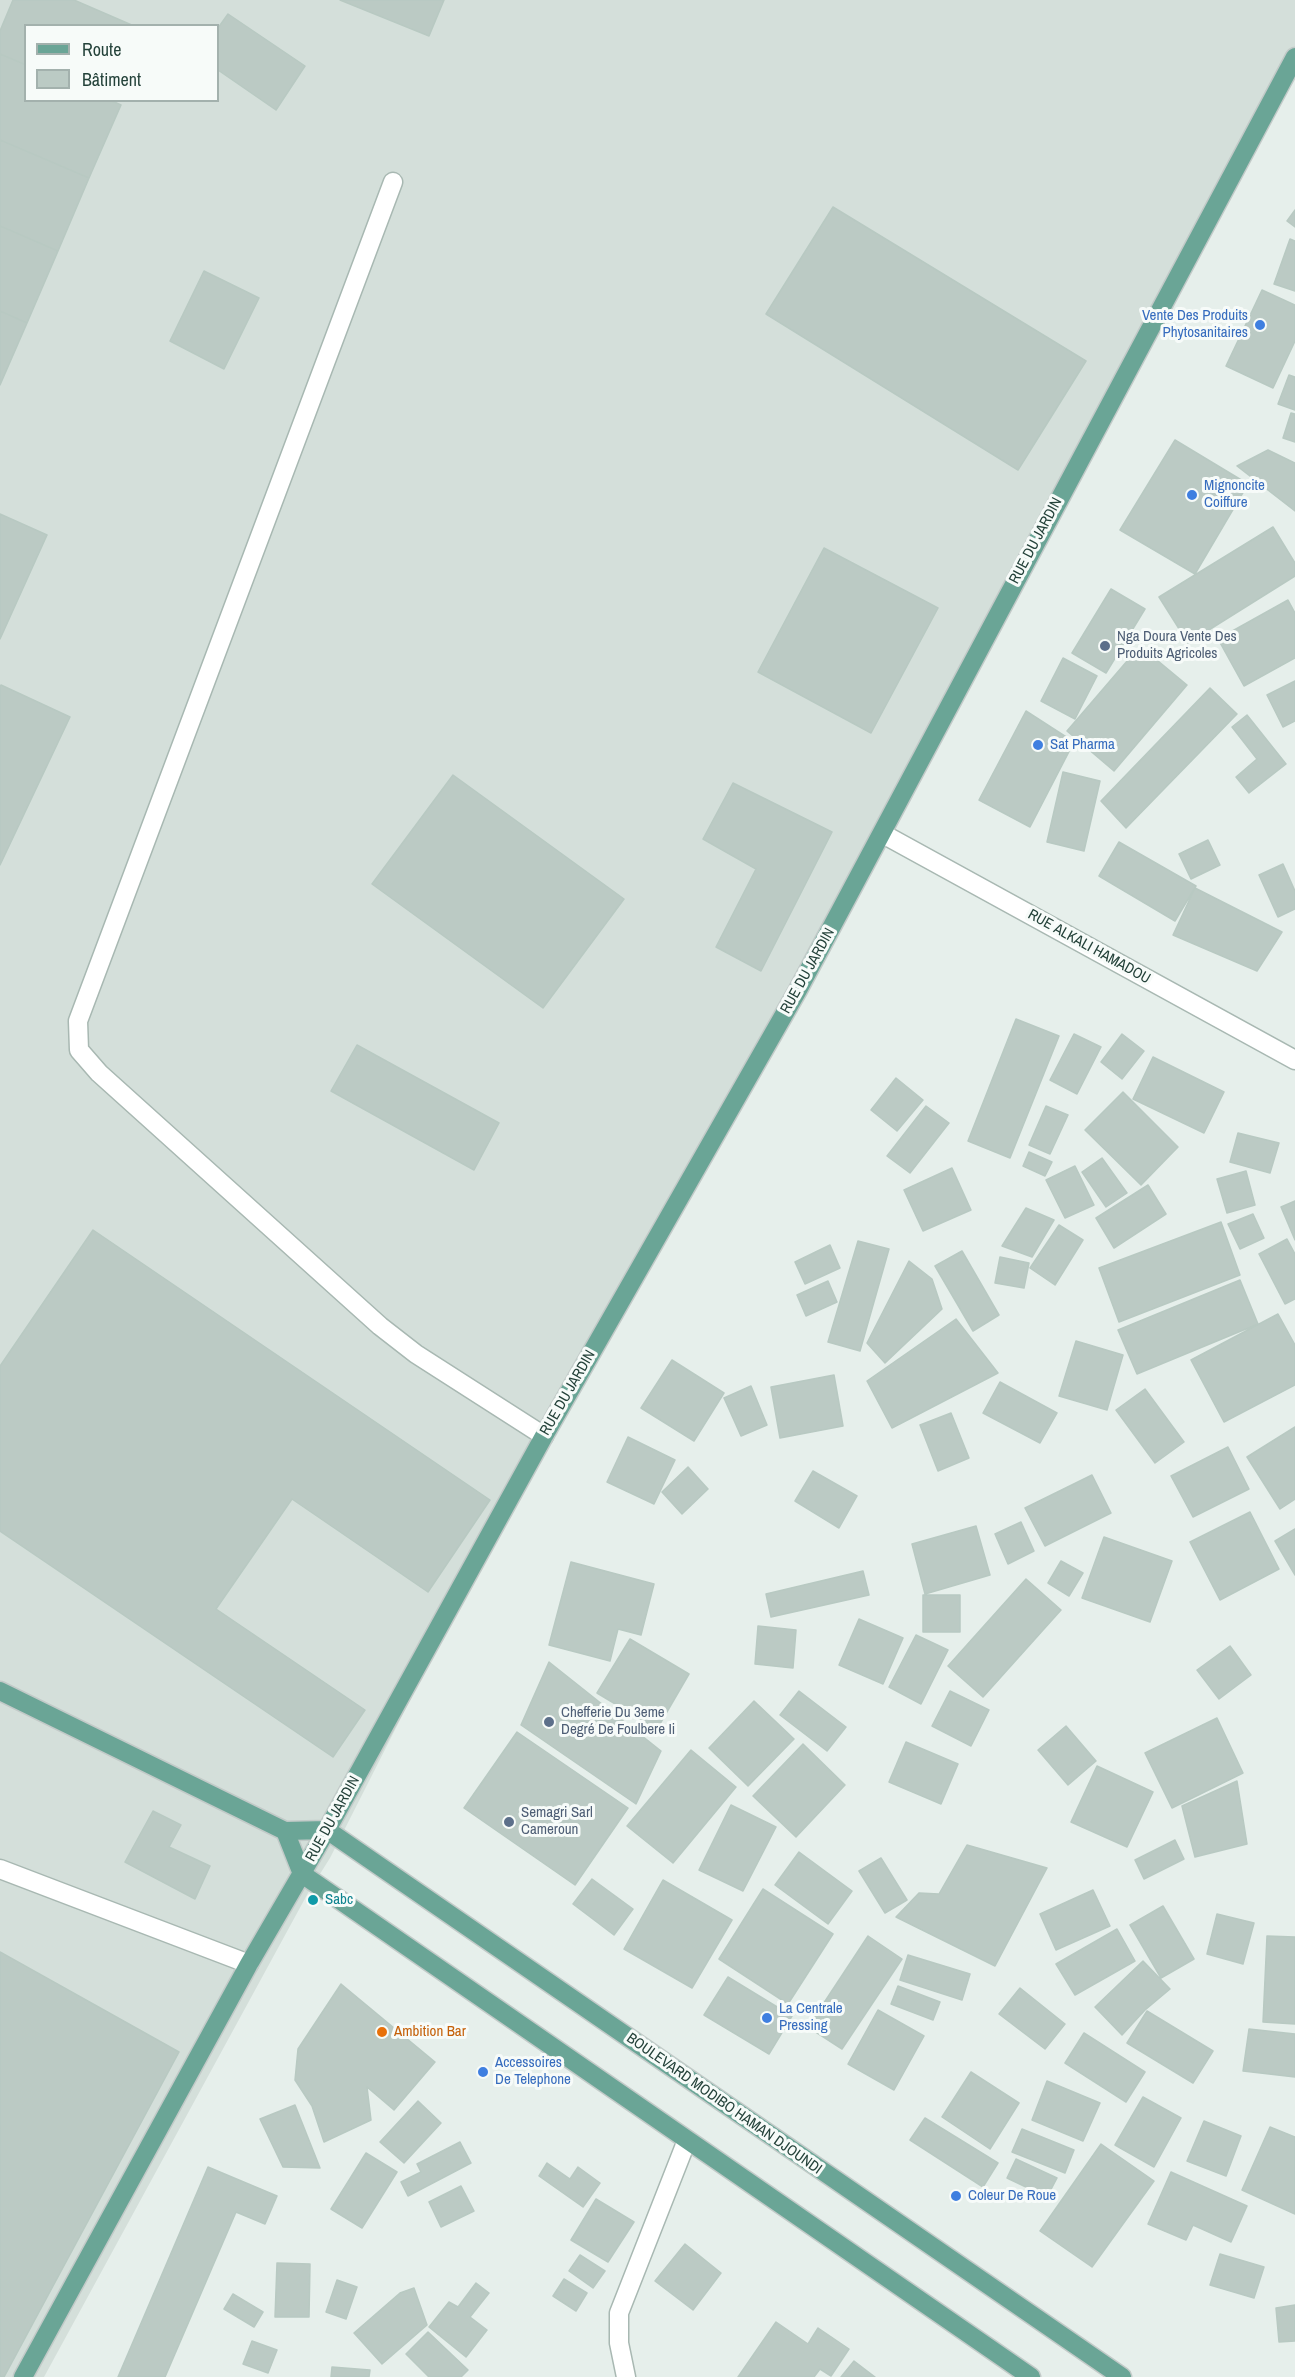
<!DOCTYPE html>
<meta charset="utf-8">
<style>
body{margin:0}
#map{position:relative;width:1295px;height:2377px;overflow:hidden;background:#e6efeb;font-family:"Archivo Narrow",sans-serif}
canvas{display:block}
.legend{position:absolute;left:24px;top:24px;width:195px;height:78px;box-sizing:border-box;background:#f7fbf9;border:2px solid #a3b1ad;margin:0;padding:8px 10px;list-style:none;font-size:18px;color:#24423a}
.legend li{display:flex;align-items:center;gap:12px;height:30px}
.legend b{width:30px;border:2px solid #a3b1ad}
</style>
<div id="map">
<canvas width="1295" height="2377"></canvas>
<ul class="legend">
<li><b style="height:8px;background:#6aa596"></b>Route</li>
<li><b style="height:16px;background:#bbcac4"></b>Bâtiment</li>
</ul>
</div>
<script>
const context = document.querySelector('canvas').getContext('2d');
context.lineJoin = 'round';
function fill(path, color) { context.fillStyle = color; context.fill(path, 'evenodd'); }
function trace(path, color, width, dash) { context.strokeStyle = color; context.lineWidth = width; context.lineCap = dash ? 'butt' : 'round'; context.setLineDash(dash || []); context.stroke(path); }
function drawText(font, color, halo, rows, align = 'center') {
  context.font = font + ' "Archivo Narrow",sans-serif'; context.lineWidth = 6; context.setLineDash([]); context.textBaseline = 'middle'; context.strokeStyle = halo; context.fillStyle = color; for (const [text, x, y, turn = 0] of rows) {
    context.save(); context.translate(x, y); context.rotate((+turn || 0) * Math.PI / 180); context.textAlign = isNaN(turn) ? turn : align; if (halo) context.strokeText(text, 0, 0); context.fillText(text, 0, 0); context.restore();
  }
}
const built = new Path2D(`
 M 0,0 L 1295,0 L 1295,57 L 1073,471 L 544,1436 L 330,1858 L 308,1893 L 44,2377 L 0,2377 ZM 26,26 L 218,26 L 218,100 L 26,100 Z`);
const building = new Path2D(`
 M 13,0 L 74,0 L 134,26 L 26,26 L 26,65 L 0,54 L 0,31 Z
 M 340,0 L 444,0 L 429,36 Z
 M 228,14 L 305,66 L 276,110 L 218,70 L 218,28 Z
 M 0,54 L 26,65 L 26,100 L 110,100 L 121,105 L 89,178 L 0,140 Z
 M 0,140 L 89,178 L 58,251 L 0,226 Z
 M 833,207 L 1086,361 L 1018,470 L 766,314 Z
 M 1295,210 L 1295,227 L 1287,221 Z
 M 0,226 L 58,251 L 27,323 L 0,311 Z
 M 1290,239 L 1295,241 L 1295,291 L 1274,284 Z
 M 204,271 L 259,298 L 224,369 L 170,341 Z
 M 1262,290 L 1295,305 L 1295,341 L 1273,388 L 1226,366 Z
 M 0,311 L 27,323 L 0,385 Z
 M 1289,375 L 1295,377 L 1295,410 L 1278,404 Z
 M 1291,413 L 1295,414 L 1295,442 L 1283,438 Z
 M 1175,440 L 1248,484 L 1195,574 L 1120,530 Z
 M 1268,450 L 1295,463 L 1295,511 L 1237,466 Z
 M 0,514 L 47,535 L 0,639 Z
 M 1273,527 L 1295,563 L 1295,576 L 1188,643 L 1159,597 Z
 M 824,548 L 938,608 L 871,733 L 758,672 Z
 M 1111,589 L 1145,609 L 1106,673 L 1072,653 Z
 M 1288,600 L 1295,613 L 1295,658 L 1244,686 L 1218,639 Z
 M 1140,646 L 1187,685 L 1114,771 L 1067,731 Z
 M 1063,658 L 1097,676 L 1075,719 L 1041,701 Z
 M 1295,681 L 1295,721 L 1283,727 L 1267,695 Z
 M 1,685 L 70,717 L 0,865 L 0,686 Z
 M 1210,688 L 1237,714 L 1126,828 L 1101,801 Z
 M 1026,711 L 1074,742 L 1030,827 L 979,800 Z
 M 1247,715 L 1286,764 L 1249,793 L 1236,777 L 1257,759 L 1232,727 Z
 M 1063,772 L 1100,781 L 1084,851 L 1047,842 Z
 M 453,775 L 624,899 L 543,1008 L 372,884 Z
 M 733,783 L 832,832 L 761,971 L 716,947 L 756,869 L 703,839 Z
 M 1208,840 L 1220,865 L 1191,879 L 1179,854 Z
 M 1119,842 L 1196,886 L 1175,921 L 1099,876 Z
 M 1283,864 L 1295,891 L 1295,909 L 1278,917 L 1259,875 Z
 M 1195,888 L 1282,932 L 1257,971 L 1173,935 Z
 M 1016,1019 L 1059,1036 L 1010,1158 L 968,1141 Z
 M 1074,1034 L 1101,1047 L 1077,1094 L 1050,1080 Z
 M 1122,1034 L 1144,1051 L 1122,1079 L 1101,1062 Z
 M 357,1045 L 499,1123 L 474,1170 L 331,1091 Z
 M 1153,1057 L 1224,1092 L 1204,1133 L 1133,1099 Z
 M 896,1078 L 923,1100 L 897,1131 L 871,1110 Z
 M 1123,1092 L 1178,1147 L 1141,1185 L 1085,1130 Z
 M 926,1106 L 949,1123 L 910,1173 L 887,1156 Z
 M 1046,1106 L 1068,1115 L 1050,1154 L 1029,1145 Z
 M 1238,1133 L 1279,1143 L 1270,1173 L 1230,1162 Z
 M 1029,1152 L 1052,1162 L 1045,1176 L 1023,1166 Z
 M 1102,1158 L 1127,1193 L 1106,1207 L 1082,1172 Z
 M 1075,1166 L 1094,1205 L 1065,1218 L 1046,1180 Z
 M 952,1168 L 971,1210 L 923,1231 L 904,1190 Z
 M 1246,1171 L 1255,1205 L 1227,1213 L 1217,1179 Z
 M 1148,1185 L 1166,1214 L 1114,1248 L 1096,1218 Z
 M 1295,1201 L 1295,1240 L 1281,1207 Z
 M 1026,1208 L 1054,1220 L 1032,1257 L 1002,1246 Z
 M 1253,1214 L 1264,1238 L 1240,1249 L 1228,1224 Z
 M 1221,1222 L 1240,1275 L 1119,1322 L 1099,1268 Z
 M 1059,1225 L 1083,1240 L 1055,1285 L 1030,1268 Z
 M 93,1230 L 490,1500 L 428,1592 L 292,1499 L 216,1609 L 365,1710 L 333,1757 L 0,1531 L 0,1366 Z
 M 1287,1239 L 1295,1254 L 1295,1299 L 1285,1304 L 1259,1254 Z
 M 858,1241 L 889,1249 L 860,1351 L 828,1342 Z
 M 830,1245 L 840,1268 L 805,1284 L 795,1262 Z
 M 962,1251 L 999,1315 L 973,1331 L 935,1266 Z
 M 1000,1257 L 1029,1263 L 1024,1288 L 995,1283 Z
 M 909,1261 L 932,1279 L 942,1309 L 885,1363 L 867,1343 Z
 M 1240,1280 L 1258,1324 L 1137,1374 L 1118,1330 Z
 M 828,1281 L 837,1302 L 806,1316 L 797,1295 Z
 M 1278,1314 L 1295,1345 L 1295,1385 L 1224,1422 L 1191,1360 Z
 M 956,1319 L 998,1373 L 892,1428 L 867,1381 Z
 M 1076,1341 L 1123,1355 L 1107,1410 L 1059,1396 Z
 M 672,1360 L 724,1393 L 694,1441 L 641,1408 Z
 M 834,1375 L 843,1426 L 780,1438 L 771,1387 Z
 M 1000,1382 L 1057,1413 L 1040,1443 L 983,1413 Z
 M 751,1386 L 767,1425 L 741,1436 L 724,1398 Z
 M 1145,1389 L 1184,1442 L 1155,1463 L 1116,1410 Z
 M 951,1413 L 969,1458 L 938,1471 L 920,1425 Z
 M 1295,1427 L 1295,1499 L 1280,1509 L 1247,1457 Z
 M 628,1437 L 675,1460 L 654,1504 L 607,1482 Z
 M 1228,1447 L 1249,1489 L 1193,1517 L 1171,1476 Z
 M 688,1467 L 708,1489 L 682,1514 L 662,1492 Z
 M 813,1471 L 857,1496 L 839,1528 L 795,1501 Z
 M 1092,1475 L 1111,1513 L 1045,1546 L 1025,1508 Z
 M 1250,1512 L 1279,1569 L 1220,1600 L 1190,1542 Z
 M 1021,1522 L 1034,1551 L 1008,1564 L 995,1534 Z
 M 976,1526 L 990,1575 L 925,1594 L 912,1544 Z
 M 1295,1529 L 1295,1575 L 1275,1541 Z
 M 1104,1537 L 1172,1561 L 1150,1622 L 1082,1598 Z
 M 1061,1561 L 1083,1573 L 1069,1596 L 1048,1583 Z
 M 571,1562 L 654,1584 L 641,1635 L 618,1629 L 610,1661 L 549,1645 Z
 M 863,1571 L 869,1595 L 771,1617 L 766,1594 Z
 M 1026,1579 L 1061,1610 L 983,1697 L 948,1666 Z
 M 923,1595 L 960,1595 L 960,1632 L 923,1632 Z
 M 859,1619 L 903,1638 L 883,1684 L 839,1665 Z
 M 758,1626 L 796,1630 L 793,1668 L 755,1664 Z
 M 916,1635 L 948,1650 L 921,1704 L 889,1687 Z
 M 630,1639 L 689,1674 L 657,1729 L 597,1693 Z
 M 1230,1646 L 1251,1675 L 1219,1699 L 1197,1670 Z
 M 549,1662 L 661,1751 L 636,1804 L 521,1725 Z
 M 799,1691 L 846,1727 L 827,1751 L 780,1715 Z
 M 950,1691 L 989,1710 L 971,1746 L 932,1726 Z
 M 754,1701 L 794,1739 L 748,1786 L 709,1748 Z
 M 1217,1718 L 1243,1773 L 1172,1808 L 1145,1753 Z
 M 1066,1726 L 1096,1761 L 1068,1785 L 1038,1750 Z
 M 517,1732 L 628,1808 L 575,1885 L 464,1808 Z
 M 906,1742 L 958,1764 L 941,1804 L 889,1782 Z
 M 803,1744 L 845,1785 L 796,1837 L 753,1796 Z
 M 691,1750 L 736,1787 L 673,1863 L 627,1826 Z
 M 1097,1766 L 1153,1792 L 1127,1847 L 1071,1822 Z
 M 1237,1781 L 1247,1844 L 1195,1857 L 1182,1806 Z
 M 731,1805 L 776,1827 L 743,1891 L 699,1870 Z
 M 153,1811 L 181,1825 L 169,1847 L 210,1866 L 195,1899 L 125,1862 Z
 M 1175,1840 L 1184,1859 L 1144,1879 L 1135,1860 Z
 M 967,1845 L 1047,1868 L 995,1966 L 896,1917 L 919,1893 L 939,1894 Z
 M 799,1852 L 852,1891 L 828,1924 L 775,1885 Z
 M 881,1858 L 907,1900 L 885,1913 L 859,1871 Z
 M 592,1879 L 633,1909 L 614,1935 L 573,1904 Z
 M 663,1880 L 732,1920 L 692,1988 L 624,1949 Z
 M 763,1889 L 833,1934 L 788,2004 L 719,1959 Z
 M 1093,1890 L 1110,1926 L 1056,1950 L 1040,1914 Z
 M 1163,1906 L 1194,1959 L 1161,1978 L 1130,1925 Z
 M 1217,1914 L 1254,1923 L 1243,1964 L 1207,1954 Z
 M 1117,1929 L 1135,1961 L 1075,1995 L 1056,1964 Z
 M 868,1936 L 902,1959 L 842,2049 L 808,2027 Z
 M 1267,1936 L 1295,1937 L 1295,2024 L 1263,2022 Z
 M 0,1952 L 179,2052 L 4,2377 L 0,2377 Z
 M 908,1955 L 970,1974 L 962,2000 L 900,1980 Z
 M 1143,1961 L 1170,1989 L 1145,2010 L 1122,2035 L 1095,2007 Z
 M 728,1977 L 792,2016 L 769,2054 L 704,2015 Z
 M 341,1984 L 435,2062 L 394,2110 L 367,2087 L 371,2120 L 324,2142 L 312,2106 L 295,2080 L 298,2049 Z
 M 898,1986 L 940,2002 L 933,2020 L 891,2004 Z
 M 1020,1988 L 1065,2024 L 1045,2049 L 999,2014 Z
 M 878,2010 L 924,2036 L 894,2090 L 848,2064 Z
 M 1147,2011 L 1213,2051 L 1193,2083 L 1127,2043 Z
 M 1249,2029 L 1295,2034 L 1295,2077 L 1243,2071 Z
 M 1084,2033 L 1145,2072 L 1126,2102 L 1065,2063 Z
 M 971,2072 L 1019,2103 L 990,2149 L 942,2117 Z
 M 1047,2081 L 1100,2103 L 1083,2141 L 1032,2120 Z
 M 1143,2097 L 1181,2118 L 1154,2167 L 1115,2145 Z
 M 418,2101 L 441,2123 L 404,2163 L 380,2142 Z
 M 295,2105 L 320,2168 L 283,2167 L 260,2119 Z
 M 925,2118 L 998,2163 L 983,2187 L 910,2140 Z
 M 1204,2121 L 1241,2136 L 1226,2176 L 1187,2161 Z
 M 1270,2127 L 1295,2137 L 1295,2214 L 1242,2190 Z
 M 1022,2129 L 1074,2150 L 1065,2173 L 1012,2152 Z
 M 460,2142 L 471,2163 L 408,2196 L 401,2182 L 421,2172 L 417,2164 Z
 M 1101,2144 L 1154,2181 L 1092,2267 L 1040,2231 Z
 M 366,2153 L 397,2172 L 362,2228 L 331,2209 Z
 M 1016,2159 L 1057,2178 L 1047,2197 L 1007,2178 Z
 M 547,2163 L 570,2179 L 578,2167 L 600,2183 L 583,2207 L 539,2176 Z
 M 208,2167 L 277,2196 L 265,2224 L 236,2212 L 165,2377 L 118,2377 Z
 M 1171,2172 L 1247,2206 L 1231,2242 L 1193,2225 L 1186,2240 L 1148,2224 Z
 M 461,2186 L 474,2211 L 441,2227 L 429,2202 Z
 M 596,2199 L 634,2222 L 608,2262 L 571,2240 Z
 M 685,2244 L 721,2273 L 693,2310 L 655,2281 Z
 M 1220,2254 L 1264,2267 L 1254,2298 L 1210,2285 Z
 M 580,2255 L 605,2271 L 593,2288 L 569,2271 Z
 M 277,2263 L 310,2264 L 309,2317 L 275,2317 Z
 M 564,2279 L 587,2293 L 576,2311 L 553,2296 Z
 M 337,2280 L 357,2287 L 346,2319 L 326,2312 Z
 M 476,2283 L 489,2293 L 470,2317 L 487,2330 L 466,2357 L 429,2327 L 449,2302 L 458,2307 Z
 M 414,2288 L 427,2325 L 382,2364 L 354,2333 L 400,2293 Z
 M 233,2294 L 263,2312 L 254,2327 L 224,2309 Z
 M 1295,2305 L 1295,2341 L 1279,2342 L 1276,2308 Z
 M 776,2322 L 808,2344 L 818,2328 L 849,2349 L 831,2376 L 820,2369 L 814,2377 L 738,2377 Z
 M 428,2332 L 468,2370 L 461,2377 L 429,2377 L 406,2354 Z
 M 252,2341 L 277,2350 L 268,2373 L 243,2364 Z
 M 854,2361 L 875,2377 L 841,2377 Z
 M 332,2367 L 370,2370 L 369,2377 L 331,2377 Z`);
const minor = new Path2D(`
 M 393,182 L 78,1021 L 79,1050 L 99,1073 L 380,1326 L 416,1354 L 544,1436
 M 883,834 L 1295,1060
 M 0,1869 L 249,1964
 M 626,2377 L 619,2343 L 619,2313 L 687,2140`);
const major = new Path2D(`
 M 0,1691 L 285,1831 L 327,1830 L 1122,2377
 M 285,1831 L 302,1874
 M 302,1874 L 1031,2377
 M 23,2377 L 249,1964 L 327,1830 L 544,1436 L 798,990 L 1295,57`);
const markers = [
 [1260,325,6,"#3f7fe0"],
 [1192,495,6,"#3f7fe0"],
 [1105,646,6,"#5c6f8a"],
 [1038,745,6,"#3f7fe0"],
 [549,1722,6,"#5c6f8a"],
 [509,1822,6,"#5c6f8a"],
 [313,1900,6,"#0f9aa8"],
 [767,2018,6,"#3f7fe0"],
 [382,2032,6,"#e8710a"],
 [483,2072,6,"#3f7fe0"],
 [956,2196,6,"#3f7fe0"]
];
const shopNames = [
 ["Vente Des Produits",1248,316,"right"],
 ["Phytosanitaires",1248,333,"right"],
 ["Mignoncite",1204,486],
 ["Coiffure",1204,503],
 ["Sat Pharma",1050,745],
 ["La Centrale",779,2009],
 ["Pressing",779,2026],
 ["Accessoires",495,2063],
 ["De Telephone",495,2080],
 ["Coleur De Roue",968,2196]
];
const streetNames = [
 ["RUE DU JARDIN",1036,541,-62],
 ["RUE ALKALI HAMADOU",1089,947,29],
 ["RUE DU JARDIN",808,971,-61],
 ["RUE DU JARDIN",568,1393,-60],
 ["RUE DU JARDIN",333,1819,-61],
 ["BOULEVARD MODIBO HAMAN DJOUNDI",724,2104,35]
];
const serviceNames = [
 ["Nga Doura Vente Des",1117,637],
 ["Produits Agricoles",1117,654],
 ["Chefferie Du 3eme",561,1713],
 ["Degré De Foulbere Ii",561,1730],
 ["Semagri Sarl",521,1813],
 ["Cameroun",521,1830]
];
const cultureNames = [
 ["Sabc",325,1900]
];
const foodNames = [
 ["Ambition Bar",394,2032]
];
fill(built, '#d4dfda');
fill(building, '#bbcac4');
trace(building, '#b8c9c2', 1.5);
trace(minor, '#a8b8b2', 21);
trace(major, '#c2cac8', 21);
trace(minor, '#fff', 18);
trace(major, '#6aa596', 18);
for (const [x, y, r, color] of markers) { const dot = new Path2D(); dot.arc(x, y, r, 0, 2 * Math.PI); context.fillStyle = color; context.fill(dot); trace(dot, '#f7fbf9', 2); }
drawText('15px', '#366cbe', '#f7fbf9', shopNames, 'left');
drawText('15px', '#24423a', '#f7fbf9', streetNames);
drawText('15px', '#4e5e75', '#f7fbf9', serviceNames, 'left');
drawText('15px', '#0d838f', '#f7fbf9', cultureNames, 'left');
drawText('15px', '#c56008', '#f7fbf9', foodNames, 'left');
</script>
